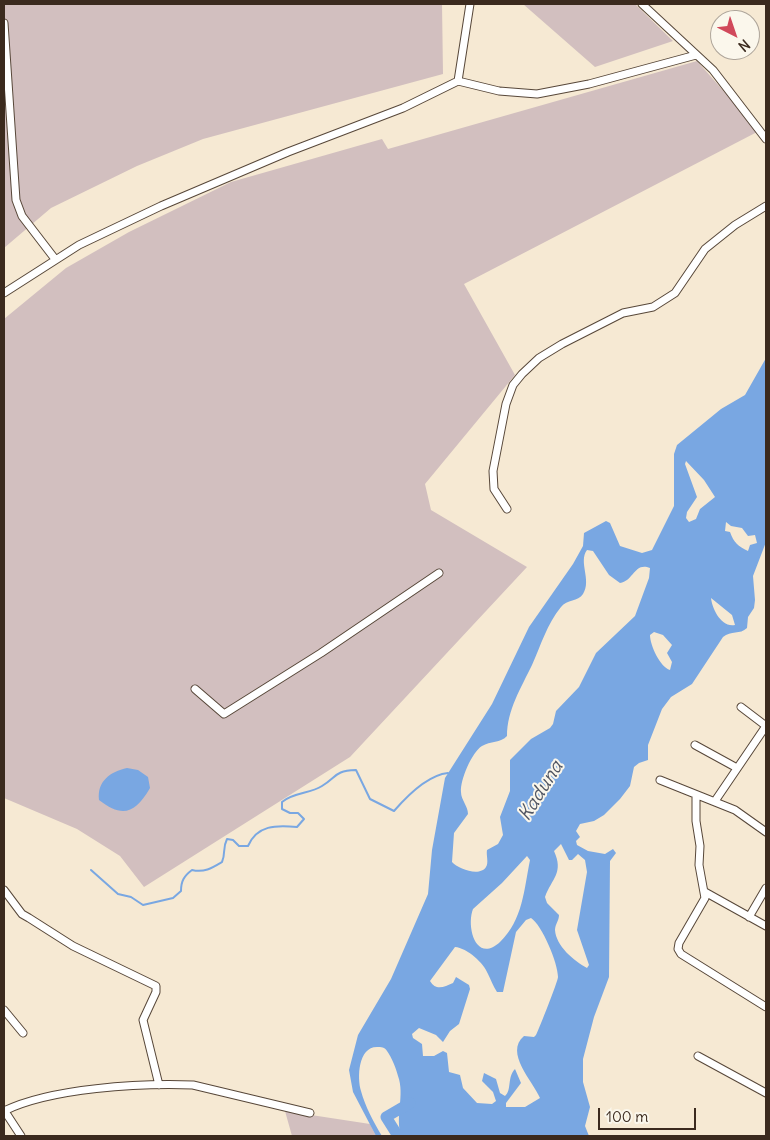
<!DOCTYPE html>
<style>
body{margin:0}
#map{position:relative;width:770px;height:1140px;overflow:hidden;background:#f6e9d3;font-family:Delius,sans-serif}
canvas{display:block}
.frame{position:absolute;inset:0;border:5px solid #3b2a1e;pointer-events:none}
.north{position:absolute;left:710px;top:10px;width:50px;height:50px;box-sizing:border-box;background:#fbf7ec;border:1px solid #aea59a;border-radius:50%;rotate:139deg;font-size:14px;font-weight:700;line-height:20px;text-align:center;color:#3b2a1e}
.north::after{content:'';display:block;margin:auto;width:18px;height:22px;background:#d1495b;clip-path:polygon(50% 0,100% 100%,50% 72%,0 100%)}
.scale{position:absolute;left:598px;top:1108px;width:98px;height:22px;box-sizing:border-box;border:2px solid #3b2a1e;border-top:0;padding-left:6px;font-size:15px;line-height:18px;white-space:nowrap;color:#3b2a1e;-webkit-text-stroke:4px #fbf7ec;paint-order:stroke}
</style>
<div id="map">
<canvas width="770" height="1140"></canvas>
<div class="frame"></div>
<div class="north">N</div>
<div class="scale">100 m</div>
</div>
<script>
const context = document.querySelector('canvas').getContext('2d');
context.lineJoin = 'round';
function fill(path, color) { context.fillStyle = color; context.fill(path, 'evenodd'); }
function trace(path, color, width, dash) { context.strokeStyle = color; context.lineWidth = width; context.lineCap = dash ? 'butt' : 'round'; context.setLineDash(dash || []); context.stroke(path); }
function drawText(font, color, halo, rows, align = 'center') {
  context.font = font + ' Delius,sans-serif'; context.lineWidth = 4; context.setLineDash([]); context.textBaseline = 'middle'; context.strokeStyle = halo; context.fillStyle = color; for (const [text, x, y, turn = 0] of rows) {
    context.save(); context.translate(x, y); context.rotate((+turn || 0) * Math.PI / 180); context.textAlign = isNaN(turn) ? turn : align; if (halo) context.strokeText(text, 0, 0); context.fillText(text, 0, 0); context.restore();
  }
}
const industrial = new Path2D(`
 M 4,4 L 442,4 L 443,74 L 203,139 L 137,166 L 51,208 L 4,248 Z
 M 523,4 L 635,4 L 673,41 L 595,67 Z
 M 697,61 L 759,131 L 464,284 L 515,375 L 425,484 L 431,510 L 527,567 L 350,757 L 144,887 L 120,856 L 77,829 L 4,798 L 4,319 L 66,268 L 129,232 L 231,182 L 382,139 L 388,149 Z
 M 285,1111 L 370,1124 L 376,1136 L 292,1136 Z`);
const water = new Path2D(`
 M 766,358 L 766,542 L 753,576 L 755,600 L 754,608 L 748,617 L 747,628 C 740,635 731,630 723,637 L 692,684 L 671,697 L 662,709 L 648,745 L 648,760 L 639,763 L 634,767 L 630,786 L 620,799 L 604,815 L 594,821 L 580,824 L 576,831 L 580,837 L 576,841 L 577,845 L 588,851 L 605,854 L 613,849 L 616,853 L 610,861 L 609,977 L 594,1017 L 583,1059 L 583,1082 L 590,1107 L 585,1126 L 589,1136 L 401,1136 C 395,1116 405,1095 398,1076 C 396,1068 392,1058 387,1051 C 385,1047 381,1047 377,1047 C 358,1047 357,1078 361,1091 C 365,1106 374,1123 382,1136 L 376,1136 L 353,1092 L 349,1070 L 358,1035 L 391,979 L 428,894 L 432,850 L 445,778 L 492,704 L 529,627 L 573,564 L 583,546 L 584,533 L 606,521 L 610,523 L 620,546 L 642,553 L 652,550 L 674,506 L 674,454 L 677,445 L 721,409 L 745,395 ZM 686,461 L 704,480 L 715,497 L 700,509 L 696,519 L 689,522 L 686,518 L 687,512 L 697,497 L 685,464 ZM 726,522 L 731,526 L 742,528 L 748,536 L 755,535 L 757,543 L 750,545 L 748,551 C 738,546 734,543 730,532 L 725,531 ZM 587,550 L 593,551 L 609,575 L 620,583 C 634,581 634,562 650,568 L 649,578 L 635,616 L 596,653 L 579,687 L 556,711 L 553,724 L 550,728 L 531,739 L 510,760 L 510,791 L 500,817 L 503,835 L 498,844 L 487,850 C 486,855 489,863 486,867 C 480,877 458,869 452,862 L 454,833 L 468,814 C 468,806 461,800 461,792 C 460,780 472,752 482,746 C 490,741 501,743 507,736 C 507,710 521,688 532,665 C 541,645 547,624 561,607 C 567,599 578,602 583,594 C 592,580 578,562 587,550 ZM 711,598 L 732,615 L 735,625 C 721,628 712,608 711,598 ZM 654,632 L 663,635 L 672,645 L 667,653 L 672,662 L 670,670 C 660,667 650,645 650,635 ZM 561,844 L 569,860 L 572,860 L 578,854 L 585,860 L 587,872 L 577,930 L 589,965 L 587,968 C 574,961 556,946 555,930 C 555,924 559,921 559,915 L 547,903 L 545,897 C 552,878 564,873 554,851 ZM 527,856 L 530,860 C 524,889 523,920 500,942 C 476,964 466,927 473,909 L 502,883 ZM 531,918 C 542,925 558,963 558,977 C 558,981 539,1029 536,1035 L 534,1037 L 524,1036 C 504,1053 533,1081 540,1098 L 525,1107 L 506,1107 L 506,1103 L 521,1083 L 515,1069 C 507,1077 512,1090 505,1096 L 500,1093 L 496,1079 L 484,1073 L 482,1081 L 493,1092 L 496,1101 L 492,1104 L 477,1103 L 463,1088 L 460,1075 L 449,1072 L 447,1053 L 443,1051 L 434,1056 L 423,1056 L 422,1044 L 413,1038 L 412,1034 L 419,1028 L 436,1035 L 443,1042 L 450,1031 L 459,1024 L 470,989 L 469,985 L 456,977 L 453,983 C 444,987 436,991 430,981 L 455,947 C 467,948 484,963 488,974 C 491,980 493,986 497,992 L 503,992 L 516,932 L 526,920 Z
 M 127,768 L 138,770 L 148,777 L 150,788 C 135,814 122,818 99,800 C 97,781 110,772 127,768 Z`);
const stream = new Path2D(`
 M 91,870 L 118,894 L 131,897 L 143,905 L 173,898 L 181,891 C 181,881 184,876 192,870 C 204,873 212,868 222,862 C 226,853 222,849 227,839 L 233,840 L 239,846 L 248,846 C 257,825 276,825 297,827 L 304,819 L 298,813 L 290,813 L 282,809 L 282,802 C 294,792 310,794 322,786 C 338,776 334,771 356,770 L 370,799 L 394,811 C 407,796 428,775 448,773`);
const river = new Path2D(`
 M 398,1136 L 386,1117 L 410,1103`);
const minor = new Path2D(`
 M 642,4 L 713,70 L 766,139
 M 4,23 L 16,200 L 22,216 L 55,259
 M 458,81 L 499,91 L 537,94 L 589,84 L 696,55
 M 4,293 L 79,245 L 161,206 L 288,152 L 403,108 L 458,81 L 470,4
 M 507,509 L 494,489 L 493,471 L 506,404 L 513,385 L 522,374 L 539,358 L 562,344 L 623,313 L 653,307 L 675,293 L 705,249 L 735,225 L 766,206
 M 195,689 L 224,714 L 321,653 L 439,573
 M 741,707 L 766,726
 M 695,745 L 737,768
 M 660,780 L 735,810 L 766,832
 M 696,796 L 696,821 L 700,846 L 699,865 L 705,898 L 679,943 L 678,949 L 681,954 L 766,1007
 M 715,801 L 766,726
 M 4,890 L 22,914 L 29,918 L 73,946 L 156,986 L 156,992 L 143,1020 L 159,1085
 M 705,892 L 766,926
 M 749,917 L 766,888
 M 4,1010 L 23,1033
 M 698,1056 L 766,1093
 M 4,1110 L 21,1136
 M 4,1111 C 51,1088 140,1083 193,1085 L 310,1113`);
const waterNames = [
 ["Kaduna",541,791,-58]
];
fill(industrial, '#d2bfbf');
fill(water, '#79a7e2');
trace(stream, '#79a7e2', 2);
trace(river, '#79a7e2', 11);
trace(minor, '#574739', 9);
trace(minor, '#fff', 7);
drawText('italic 19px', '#515663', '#fbf7ec', waterNames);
</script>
